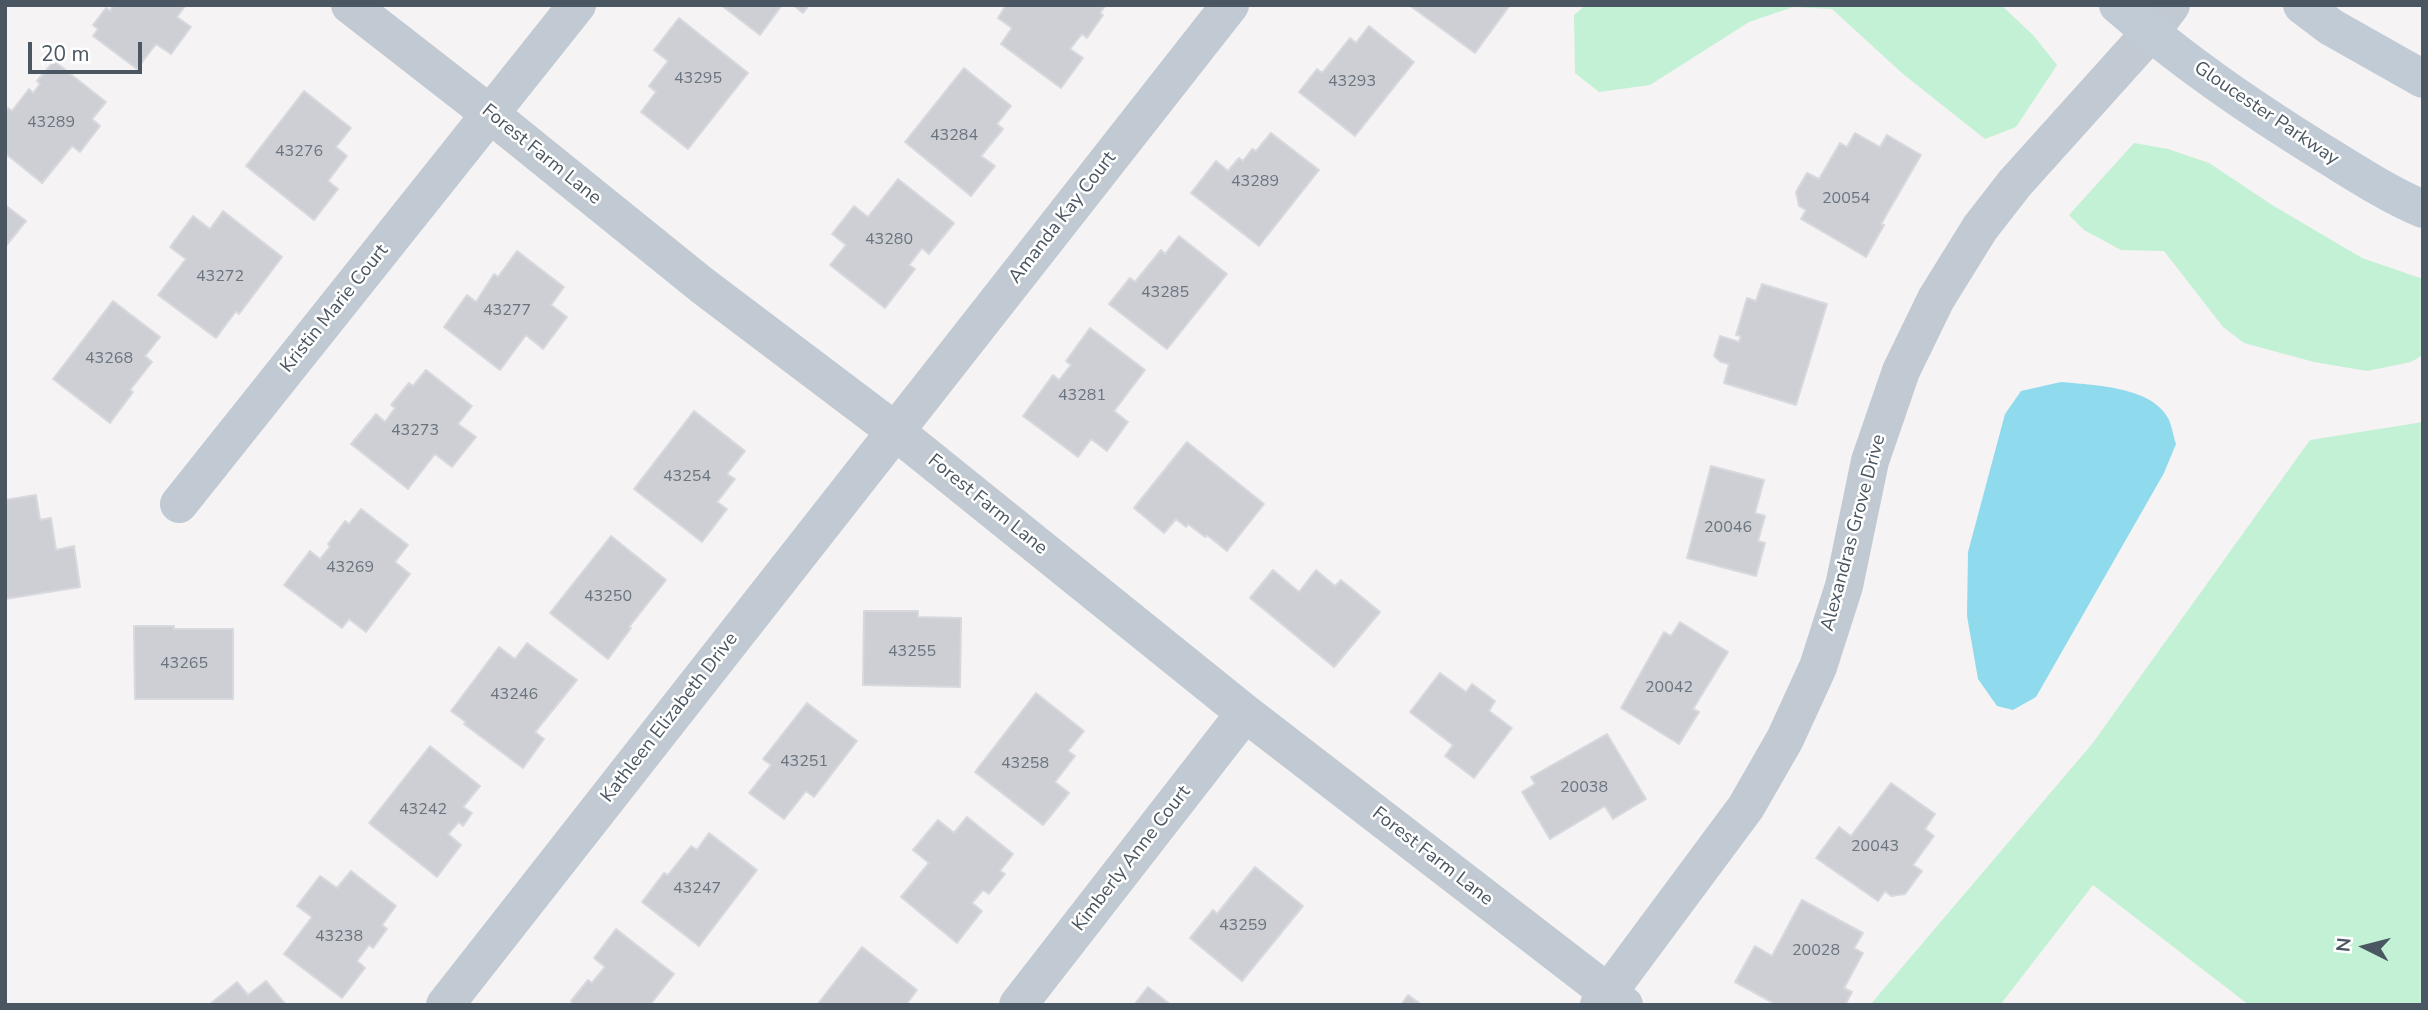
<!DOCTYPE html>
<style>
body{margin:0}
#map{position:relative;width:2428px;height:1010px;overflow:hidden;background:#f5f3f3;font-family:"Nunito Sans",sans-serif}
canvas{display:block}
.frame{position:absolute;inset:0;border:7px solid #4a5661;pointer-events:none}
.north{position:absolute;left:2330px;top:912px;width:70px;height:70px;-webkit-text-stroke:5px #fff;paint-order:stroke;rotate:276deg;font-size:19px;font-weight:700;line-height:28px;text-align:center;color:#4a5661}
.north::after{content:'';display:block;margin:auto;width:24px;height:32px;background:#4a5661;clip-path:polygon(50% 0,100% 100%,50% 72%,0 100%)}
.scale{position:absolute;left:28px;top:42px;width:114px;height:32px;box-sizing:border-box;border:4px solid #4a5661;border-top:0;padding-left:9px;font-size:21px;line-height:24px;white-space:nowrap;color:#4a5661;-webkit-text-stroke:5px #fff;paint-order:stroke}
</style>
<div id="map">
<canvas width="2428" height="1010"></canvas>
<div class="frame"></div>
<div class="north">N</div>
<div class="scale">20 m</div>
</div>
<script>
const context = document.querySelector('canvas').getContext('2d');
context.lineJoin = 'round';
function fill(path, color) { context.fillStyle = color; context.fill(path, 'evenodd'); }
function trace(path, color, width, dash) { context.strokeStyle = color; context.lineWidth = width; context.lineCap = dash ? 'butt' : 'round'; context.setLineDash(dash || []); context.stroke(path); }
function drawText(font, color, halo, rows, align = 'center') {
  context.font = font + ' "Nunito Sans",sans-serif'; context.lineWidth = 5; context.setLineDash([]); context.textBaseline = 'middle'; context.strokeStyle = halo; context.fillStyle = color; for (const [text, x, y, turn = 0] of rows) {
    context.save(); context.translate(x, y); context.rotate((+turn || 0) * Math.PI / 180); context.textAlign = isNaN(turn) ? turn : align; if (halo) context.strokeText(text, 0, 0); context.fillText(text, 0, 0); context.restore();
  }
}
const green = new Path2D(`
 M 1586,5 L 2001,5 L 2033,35 L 2057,65 L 2016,127 L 1985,139 L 1903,74 L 1832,9 L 1793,7 L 1749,22 L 1650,85 L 1599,92 L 1575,73 L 1574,15 Z
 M 2134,143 L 2168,149 L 2209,163 L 2272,205 L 2362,258 L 2423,279 L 2423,355 L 2411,362 L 2367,371 L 2314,362 L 2244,343 L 2223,327 L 2164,251 L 2121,250 L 2084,230 L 2069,215 Z
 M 2423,422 L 2423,1005 L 2249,1005 L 2093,885 L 2000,1005 L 1870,1005 L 2092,744 L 2310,440 Z`);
const water = new Path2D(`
 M 2061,382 C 2091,385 2151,386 2168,418 C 2172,425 2173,436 2176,444 L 2164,473 L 2036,697 L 2013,710 L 1997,706 L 1978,679 L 1967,616 L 1968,552 L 2005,414 L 2021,391 Z`);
const building = new Path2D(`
 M 114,5 L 186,5 L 177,17 L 191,27 L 171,54 L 156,44 L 137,69 L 93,36 L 98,29 L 93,25 L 106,8 L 110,11 Z
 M 721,5 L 782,5 L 760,35 Z
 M 793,5 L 809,5 L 803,13 Z
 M 1006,5 L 1106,5 L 1100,13 L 1103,15 L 1087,38 L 1082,34 L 1070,49 L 1083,58 L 1061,88 L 1001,44 L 1012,28 L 998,18 Z
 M 1409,5 L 1510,5 L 1475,53 Z
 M 679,18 L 748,73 L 688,149 L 641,112 L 656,92 L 649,86 L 668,61 L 654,50 Z
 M 1369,26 L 1414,62 L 1355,136 L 1299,92 L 1317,69 L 1322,73 L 1350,38 L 1356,43 Z
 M 54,61 L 106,102 L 92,119 L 100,126 L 80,152 L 72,146 L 42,183 L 5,153 L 5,111 L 8,108 L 12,111 L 29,89 L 33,93 L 40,84 L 37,81 Z
 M 964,68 L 1011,106 L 997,124 L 1003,129 L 981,156 L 995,166 L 971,196 L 905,142 Z
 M 304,91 L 351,128 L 336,147 L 347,156 L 328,181 L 338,189 L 314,220 L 246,166 Z
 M 1271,133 L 1319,170 L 1259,246 L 1191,193 L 1216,161 L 1228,171 L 1239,158 L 1243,161 L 1252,149 L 1256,151 Z
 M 1855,133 L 1880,147 L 1887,135 L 1921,155 L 1881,224 L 1884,225 L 1866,257 L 1801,219 L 1806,210 L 1799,206 L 1796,192 L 1807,173 L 1819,179 L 1840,143 L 1847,147 Z
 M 898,179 L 954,223 L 929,254 L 922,248 L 909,265 L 915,269 L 885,308 L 830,265 L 846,245 L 832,234 L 854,206 L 868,217 Z
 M 5,205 L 26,221 L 5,247 Z
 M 223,211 L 282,257 L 239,314 L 236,311 L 216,338 L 158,295 L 186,259 L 170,247 L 193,216 L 210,229 Z
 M 1179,236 L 1227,274 L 1167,349 L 1109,304 L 1130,278 L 1135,282 L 1161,250 L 1165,254 Z
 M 517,251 L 564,287 L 551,305 L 567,317 L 543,349 L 526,335 L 500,370 L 444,327 L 467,295 L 476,302 L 494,274 L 498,277 Z
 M 1762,284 L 1827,304 L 1796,405 L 1724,383 L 1729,364 L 1721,362 L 1714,356 L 1720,336 L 1739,342 L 1741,336 L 1736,335 L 1747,298 L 1756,301 Z
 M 113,301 L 160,337 L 145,356 L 152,362 L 130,390 L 133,392 L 110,423 L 53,379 Z
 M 1090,328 L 1145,370 L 1114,411 L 1128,422 L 1107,451 L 1091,439 L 1078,457 L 1023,416 L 1053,375 L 1059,380 L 1071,365 L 1066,361 Z
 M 426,370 L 472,406 L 458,424 L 476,437 L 452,467 L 435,454 L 408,489 L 351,444 L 376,414 L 385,422 L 395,408 L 391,405 L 409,383 L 413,386 Z
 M 694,411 L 745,451 L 727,474 L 735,479 L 717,502 L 727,509 L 702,542 L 634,489 Z
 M 1187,442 L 1264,504 L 1227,551 L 1207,535 L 1205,537 L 1188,524 L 1186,527 L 1176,519 L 1164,533 L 1134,508 Z
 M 1711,466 L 1764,480 L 1755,513 L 1765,516 L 1758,541 L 1765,543 L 1756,576 L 1687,558 Z
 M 36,495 L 40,520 L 51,518 L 56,550 L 74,546 L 80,587 L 5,599 L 5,500 Z
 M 361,509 L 408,545 L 395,562 L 410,574 L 366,632 L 349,619 L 342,628 L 284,585 L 310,551 L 320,559 L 330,547 L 328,544 L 345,521 L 349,524 Z
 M 611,536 L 666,580 L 629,627 L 631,628 L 608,659 L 550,613 Z
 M 1273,570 L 1299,592 L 1316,570 L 1335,586 L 1341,580 L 1380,612 L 1334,667 L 1250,598 Z
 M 864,611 L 918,611 L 918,617 L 961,618 L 960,687 L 863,685 Z
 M 1680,622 L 1728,652 L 1693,709 L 1699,712 L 1679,744 L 1621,708 L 1664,632 L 1671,636 Z
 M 134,626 L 174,626 L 174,629 L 233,629 L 233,699 L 135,699 Z
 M 527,643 L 577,680 L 535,732 L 544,739 L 523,768 L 464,724 L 466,722 L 451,711 L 499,647 L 515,659 Z
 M 1440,673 L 1466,692 L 1472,684 L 1495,701 L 1489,711 L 1512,728 L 1474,778 L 1445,756 L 1453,745 L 1410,712 Z
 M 1036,693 L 1084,731 L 1068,751 L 1075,756 L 1055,782 L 1069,793 L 1043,825 L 975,772 Z
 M 807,703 L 857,741 L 814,797 L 806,791 L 784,819 L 749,793 L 771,765 L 763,759 Z
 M 1607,734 L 1646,799 L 1613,819 L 1605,806 L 1550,839 L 1522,792 L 1535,784 L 1531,777 Z
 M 430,746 L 480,786 L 463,807 L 472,813 L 463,826 L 459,822 L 448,834 L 461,845 L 437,877 L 369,823 Z
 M 1891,783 L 1935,814 L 1925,829 L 1934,836 L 1913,865 L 1922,871 L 1905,894 L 1891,896 L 1885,891 L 1878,901 L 1816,858 L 1839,827 L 1851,836 Z
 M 967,817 L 1013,854 L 1000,871 L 1005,874 L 989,894 L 983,890 L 972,903 L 982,911 L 957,943 L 901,897 L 929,863 L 913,850 L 938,820 L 954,833 Z
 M 709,833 L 757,870 L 699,946 L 642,902 L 664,873 L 668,875 L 691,846 L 697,850 Z
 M 1255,867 L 1303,906 L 1242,981 L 1190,938 L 1213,910 L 1217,914 Z
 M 351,871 L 396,906 L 382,925 L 387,929 L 373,948 L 369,945 L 357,961 L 365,968 L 342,998 L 284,954 L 312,917 L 297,906 L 320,876 L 337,888 Z
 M 1802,900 L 1863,933 L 1854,948 L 1863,953 L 1844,988 L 1852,992 L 1845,1005 L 1777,1005 L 1735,982 L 1755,946 L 1772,956 Z
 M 616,929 L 674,974 L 650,1005 L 573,1005 L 571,1001 L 588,980 L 592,983 L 605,967 L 594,958 Z
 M 862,947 L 917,990 L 906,1005 L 817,1005 Z
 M 266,981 L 286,1005 L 210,1004 L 237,982 L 248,995 Z
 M 1148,987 L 1171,1005 L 1134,1005 Z
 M 1408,995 L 1422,1005 L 1401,1005 Z`);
const street = new Path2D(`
 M 350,5 L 490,114 L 703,286 L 895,431 L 1245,713 L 1624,1005
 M 179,504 L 577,5
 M 445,1005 L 1230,5
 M 1018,1005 L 1245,713
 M 1599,1005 L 1746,807 L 1785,739 L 1818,667 L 1844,586 L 1870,461 L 1901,371 L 1936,299 L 1980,228 L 2015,183 L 2150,33 L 2171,5`);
const secondary = new Path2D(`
 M 2118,5 C 2182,61 2248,106 2320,151 C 2353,171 2387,194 2423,209
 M 2302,5 L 2331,27 L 2423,79`);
const numberNames = [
 ["43295",698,79],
 ["43293",1352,82],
 ["43289",51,123],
 ["43284",954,136],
 ["43276",299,152],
 ["43289",1255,182],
 ["20054",1846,199],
 ["43280",889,240],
 ["43272",220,277],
 ["43285",1165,293],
 ["43277",507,311],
 ["43268",109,359],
 ["43281",1082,396],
 ["43273",415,431],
 ["43254",687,477],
 ["20046",1728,528],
 ["43269",350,568],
 ["43250",608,597],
 ["43255",912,652],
 ["43265",184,664],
 ["20042",1669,688],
 ["43246",514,695],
 ["43251",804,762],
 ["43258",1025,764],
 ["20038",1584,788],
 ["43242",423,810],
 ["20043",1875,847],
 ["43247",697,889],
 ["43259",1243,926],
 ["43238",339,937],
 ["20028",1816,951]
];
const streetNames = [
 ["Gloucester Parkway",2266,114,34],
 ["Forest Farm Lane",541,155,39],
 ["Amanda Kay Court",1063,218,-52],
 ["Kristin Marie Court",335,309,-51],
 ["Forest Farm Lane",987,505,39],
 ["Alexandras Grove Drive",1854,533,-75],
 ["Kathleen Elizabeth Drive",670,718,-52],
 ["Forest Farm Lane",1432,857,38],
 ["Kimberly Anne Court",1132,859,-52]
];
fill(green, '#c3f1d5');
fill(water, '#90daee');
fill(building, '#cdcfd5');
trace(building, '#d7d9de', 2);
trace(street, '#c1cad2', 38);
trace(secondary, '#c1cbd6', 38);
drawText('16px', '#6b747e', null, numberNames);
drawText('19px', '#4a5661', '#fff', streetNames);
</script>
